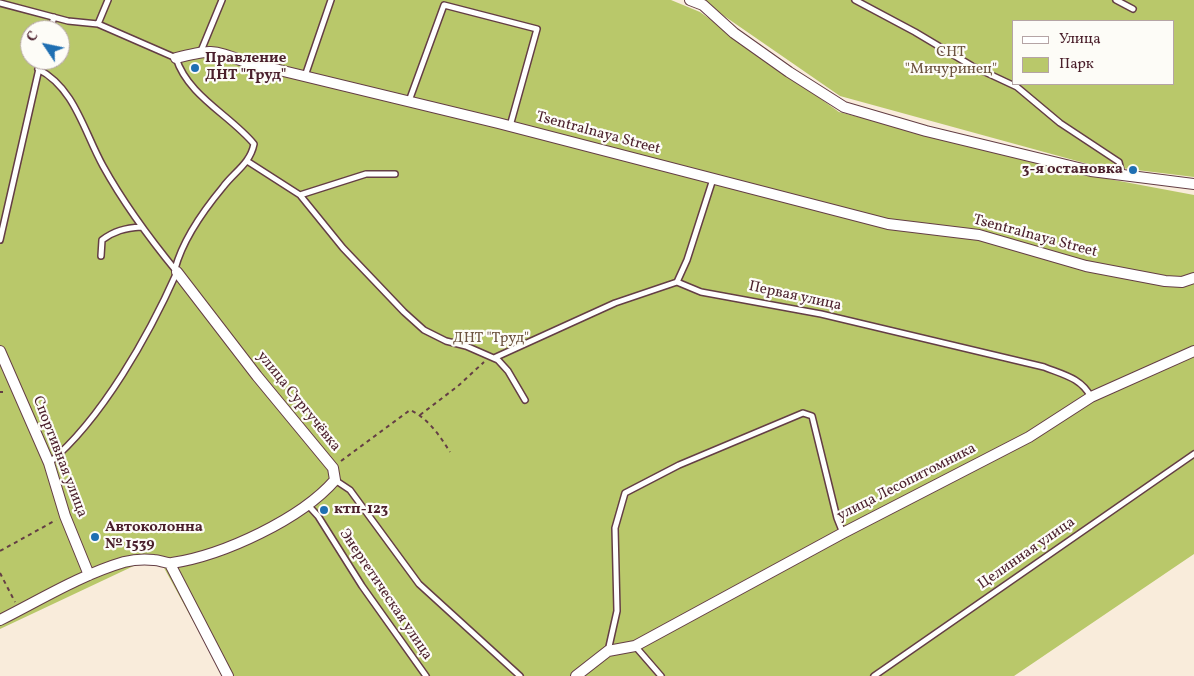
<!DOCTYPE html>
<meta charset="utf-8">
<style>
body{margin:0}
#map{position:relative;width:1194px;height:676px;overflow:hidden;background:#f9ecdb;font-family:Vollkorn,serif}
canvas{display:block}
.legend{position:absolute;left:1012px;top:20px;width:162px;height:65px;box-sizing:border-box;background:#fdfcf7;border:1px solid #b5a4a5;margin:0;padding:6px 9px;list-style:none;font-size:15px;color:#4a1f2b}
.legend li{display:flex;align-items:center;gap:10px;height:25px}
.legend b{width:25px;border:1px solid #b5a4a5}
.north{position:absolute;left:20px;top:20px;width:50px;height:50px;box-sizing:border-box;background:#fdfcf7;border:1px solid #b5a4a5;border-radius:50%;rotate:304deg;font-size:14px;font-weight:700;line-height:20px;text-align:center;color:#4a1f2b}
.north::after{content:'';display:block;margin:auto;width:18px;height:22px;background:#1f6fb2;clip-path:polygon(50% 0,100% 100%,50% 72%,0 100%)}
</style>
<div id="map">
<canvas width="1194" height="676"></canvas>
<ul class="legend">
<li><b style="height:6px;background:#fff"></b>Улица</li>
<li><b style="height:14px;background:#b9c86a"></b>Парк</li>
</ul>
<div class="north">С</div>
</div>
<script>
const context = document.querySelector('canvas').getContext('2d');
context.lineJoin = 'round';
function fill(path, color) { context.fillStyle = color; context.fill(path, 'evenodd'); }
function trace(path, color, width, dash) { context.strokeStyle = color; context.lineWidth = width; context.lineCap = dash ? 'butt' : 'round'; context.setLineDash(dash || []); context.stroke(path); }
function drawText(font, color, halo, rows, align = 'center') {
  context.font = font + ' Vollkorn,serif'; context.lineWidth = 4.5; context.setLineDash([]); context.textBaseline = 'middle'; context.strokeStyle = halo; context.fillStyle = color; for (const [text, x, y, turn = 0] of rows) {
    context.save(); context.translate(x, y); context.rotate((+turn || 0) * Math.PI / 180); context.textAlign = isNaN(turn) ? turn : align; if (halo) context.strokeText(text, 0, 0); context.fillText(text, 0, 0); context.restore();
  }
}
const green = new Path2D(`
 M 0,0 L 671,0 L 700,12 L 839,112 L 1082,174 L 1194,195 L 1194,554 L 1014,676 L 657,676 L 643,661 L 656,676 L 223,676 L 157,555 L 0,629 ZM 30,30 L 60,30 L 60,60 L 30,60 Z
 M 701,0 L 1194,0 L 1194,177 L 1088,164 L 840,96 ZM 1013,21 L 1173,21 L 1173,84 L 1013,84 Z`);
const path = new Path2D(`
 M 0,392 L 3,392
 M 420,415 L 458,386 L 484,362
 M 341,461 L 410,410 C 428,418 440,436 450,452
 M 0,551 L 56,520
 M 0,573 L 15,602`);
const lane = new Path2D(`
 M 855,0 L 915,32 L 972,66 L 1017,87 L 1060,123 L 1119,162 L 1122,175
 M 1116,0 L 1133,9
 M 0,3 L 68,21 L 98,24 L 176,58 C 188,96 230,115 254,144 C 250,164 234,172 223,187 C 203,211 183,239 175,269
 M 98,24 L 108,0
 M 50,30 L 54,17
 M 201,51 L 222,0
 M 38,69 C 75,88 84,132 103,166 C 124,204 150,239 177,272 C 149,335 102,419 49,463
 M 305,76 L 331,0
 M 409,101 L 444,5 L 537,29 L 510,126
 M 247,161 L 300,195 L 343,248 L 404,312 L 424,330 L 446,341 L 466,346 L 498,360 L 508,371 L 525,400
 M 300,195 L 366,174 L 395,174
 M 0,240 L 41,60
 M 101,256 L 102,240 C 114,231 125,228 141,227
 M 677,282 L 687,260 L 713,179
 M 494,358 L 615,303 L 677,282 L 701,292 L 821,314 L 1044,367 C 1064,375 1081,378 1091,397
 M 335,480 L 350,490 L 419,584 L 520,676
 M 307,504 L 318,516 L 362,586 L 426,676
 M 635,646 L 661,676
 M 608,651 L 617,611 L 615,528 L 625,493 L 679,465 L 803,413 L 812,416 L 837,518 L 843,533
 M 874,676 L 1194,454`);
const street = new Path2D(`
 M 690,0 L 703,5 L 734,33 L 789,72 L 844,107 L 926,131 L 1091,171 L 1194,184
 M 176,58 C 211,49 212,50 246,62 L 498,123 L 888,224 L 979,235 L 1086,266 L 1165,281 L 1182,282 L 1194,278
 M 0,351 L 49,463 L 65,516 L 89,575
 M 170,564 L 228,676
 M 0,620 C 40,600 80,575 124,562 C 132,560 145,559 154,560 C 160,560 166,564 172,563 C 224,555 301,519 335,480 L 333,468 L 257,376 L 177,272
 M 576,676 L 608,651 L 635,646 L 843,533 L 1029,437 L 1091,397 L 1194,351`);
const markers = [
 [195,68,5,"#1f6fb2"],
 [1133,170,5,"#1f6fb2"],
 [324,510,5,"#1f6fb2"],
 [95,537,5,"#1f6fb2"]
];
const parkNames = [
 ["СНТ",951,53],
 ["\"Мичуринец\"",951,70],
 ["ДНТ \"Труд\"",491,339]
];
const poiNames = [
 ["Правление",205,59],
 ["ДНТ \"Труд\"",205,76],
 ["3-я остановка",1123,170,"right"],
 ["ктп-123",334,510],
 ["Автоколонна",105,528],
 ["№ 1539",105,545]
];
const streetNames = [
 ["Tsentralnaya Street",598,134,15],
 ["Tsentralnaya Street",1035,237,15],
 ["Первая улица",795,297,12],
 ["улица Сургучёвка",298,402,51],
 ["Спортивная улица",59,457,69],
 ["улица Лесопитомника",907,483,-27],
 ["Целинная улица",1027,554,-35],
 ["Энергетическая улица",385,595,56]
];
fill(green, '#b9c86a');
trace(lane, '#643e45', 8);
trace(street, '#643e45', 12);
trace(path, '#643e45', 2, [4, 4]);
trace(lane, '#fff', 5);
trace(street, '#fff', 10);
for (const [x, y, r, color] of markers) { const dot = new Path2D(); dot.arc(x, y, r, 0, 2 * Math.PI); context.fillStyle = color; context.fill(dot); trace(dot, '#fdfcf7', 2); }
drawText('15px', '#6b523e', '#fdfcf7', parkNames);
drawText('bold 15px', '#4a1f2b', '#fdfcf7', poiNames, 'left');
drawText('15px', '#4a1f2b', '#fdfcf7', streetNames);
</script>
